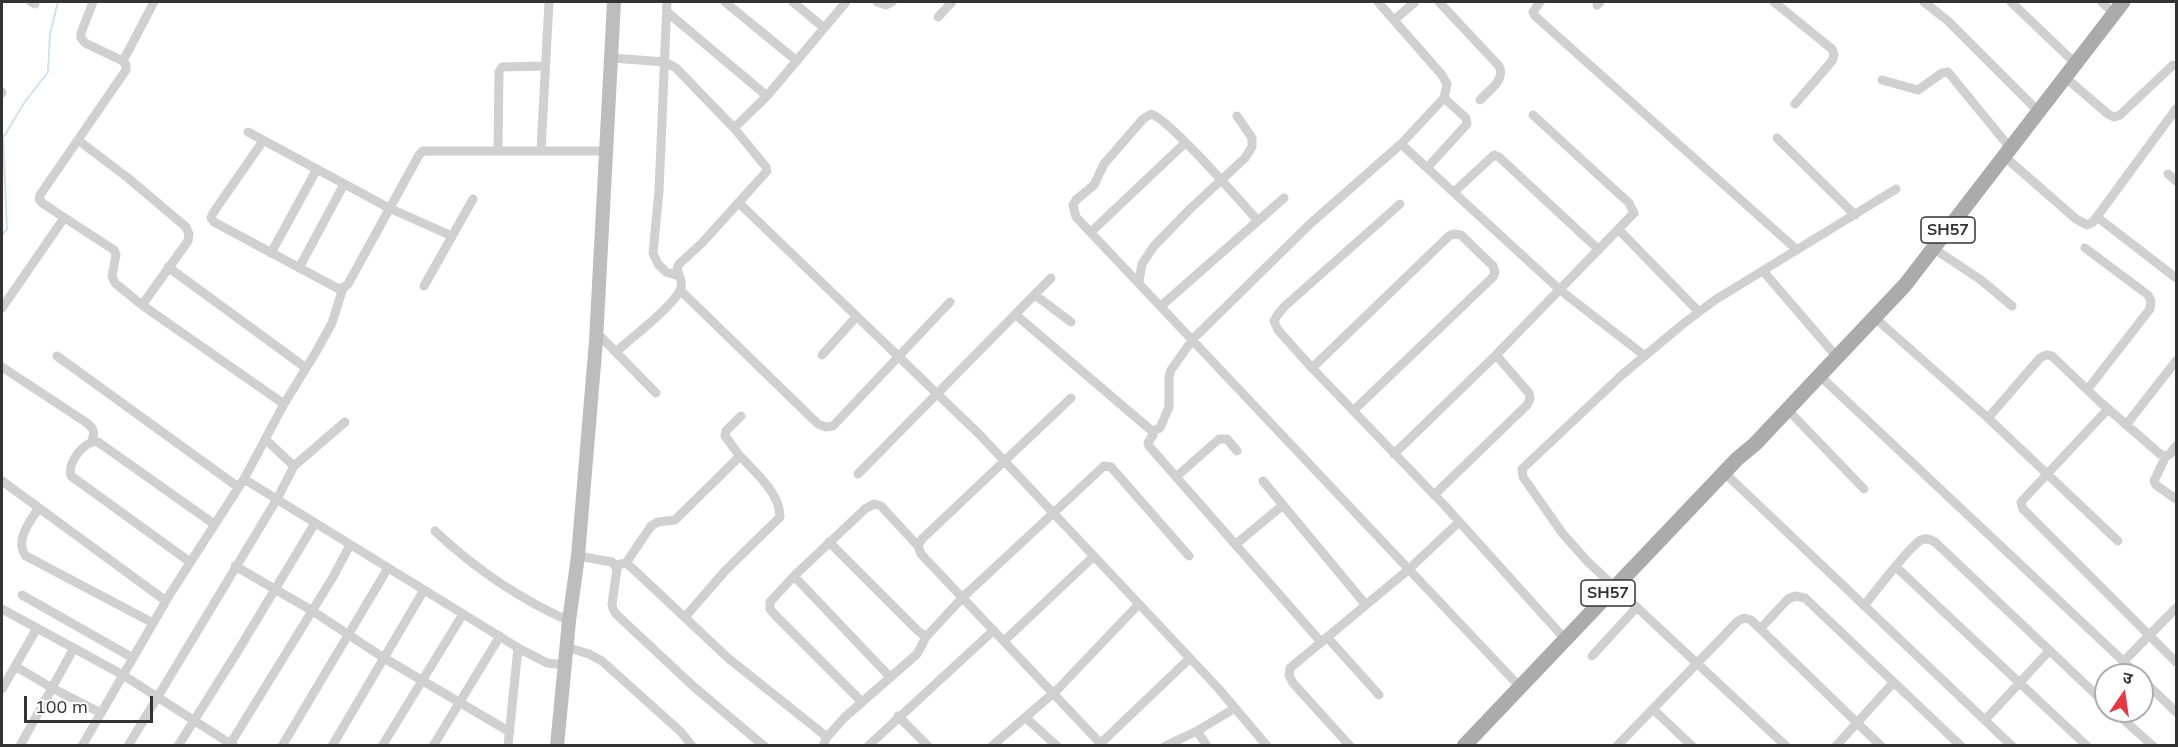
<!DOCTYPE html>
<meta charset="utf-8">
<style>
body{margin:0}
#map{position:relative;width:2178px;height:747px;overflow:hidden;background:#fff;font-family:Mulish,"Noto Sans Devanagari",sans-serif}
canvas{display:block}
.frame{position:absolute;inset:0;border:3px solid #333;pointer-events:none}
.north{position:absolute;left:2094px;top:663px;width:60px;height:60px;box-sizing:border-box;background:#fff;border:2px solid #adadad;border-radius:50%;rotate:13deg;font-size:16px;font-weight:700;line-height:24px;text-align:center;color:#333}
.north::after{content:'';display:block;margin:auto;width:21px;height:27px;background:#e63946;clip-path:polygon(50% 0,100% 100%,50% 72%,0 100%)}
.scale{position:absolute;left:24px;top:696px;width:129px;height:27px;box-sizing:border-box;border:3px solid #333;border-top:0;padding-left:8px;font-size:18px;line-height:21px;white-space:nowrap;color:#333;-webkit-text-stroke:4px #fff;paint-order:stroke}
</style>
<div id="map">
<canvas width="2178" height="747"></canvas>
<div class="frame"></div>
<div class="north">उ</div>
<div class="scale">100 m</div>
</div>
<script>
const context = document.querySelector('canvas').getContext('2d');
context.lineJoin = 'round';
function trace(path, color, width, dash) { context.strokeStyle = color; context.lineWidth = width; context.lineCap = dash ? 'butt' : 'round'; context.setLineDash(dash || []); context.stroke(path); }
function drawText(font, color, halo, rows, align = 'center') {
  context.font = font + ' Mulish,sans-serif'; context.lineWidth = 6; context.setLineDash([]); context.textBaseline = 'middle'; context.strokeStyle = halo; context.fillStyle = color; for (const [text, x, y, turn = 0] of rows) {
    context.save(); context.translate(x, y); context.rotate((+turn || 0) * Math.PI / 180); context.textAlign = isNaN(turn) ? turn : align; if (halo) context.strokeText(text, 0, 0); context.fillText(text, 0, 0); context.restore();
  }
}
const stream = new Path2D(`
 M 2,235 L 7,229 L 3,138 L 24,103 L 48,72 L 50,34 L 58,2`);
const street = new Path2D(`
 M 31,2 L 35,4
 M 93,2 L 81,33 L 81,38 L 85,43 L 123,61 L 126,65 L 126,70 L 40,195 L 39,199 L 42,203 L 114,250 L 116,255 L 112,276 L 115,283 L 142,305 L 284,404
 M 667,2 L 659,191 L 653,253 L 658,264 L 666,272 L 679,276
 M 725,2 L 797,61
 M 793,2 L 823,27
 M 877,2 L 886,5 L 892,2
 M 1439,2 L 1499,66 C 1506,80 1489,90 1480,100
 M 1540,2 L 1533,12 L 1535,16 L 1797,250
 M 1774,2 L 1832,49 L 1834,55 L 1832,61 L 1795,104
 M 1924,2 L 1948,21 L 2039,112
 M 2011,2 L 2076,64
 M 2102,2 L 2114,14
 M 1597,5 L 1600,2
 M 667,12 L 767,96
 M 938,17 L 952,2
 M 1394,20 L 1415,2
 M 612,58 L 665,62 L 676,68 L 734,128 L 766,167 L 767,171 L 702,243 L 679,264 L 677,269 C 679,276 683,281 681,288 C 675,305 631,338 616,352
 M 123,61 L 154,2
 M 2066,78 L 2108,114 L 2114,117 L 2120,115 L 2173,65
 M 1882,80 L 1918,90 L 1942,73 L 1948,72 L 2011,149
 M 2,92 L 2,93
 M 734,128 L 767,96 L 846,2
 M 248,132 L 389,208 L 452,236
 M 1777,138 L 1855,215
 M 78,140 L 128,178 L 186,227 L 189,234 L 188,241 L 142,305
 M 263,141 L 213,213 L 211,218 L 214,222 L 337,288 L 343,288 L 348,284 L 419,155 L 423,151 L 606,151
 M 1401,144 L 1560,290 L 1645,356
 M 498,150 L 499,72 L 502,67 L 544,66
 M 541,150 L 549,2
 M 2005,157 L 2076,219 L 2087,225 L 2093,222 L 2176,109
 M 1427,168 L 1467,124 L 1466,118 L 1444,98
 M 2168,174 L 2176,181
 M 1454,192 L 1494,155 L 1499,157 L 1599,250
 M 739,203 L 979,434 L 1218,688 L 1267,746
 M 1400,204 L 1285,306 L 1278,314 L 1274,321 L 1278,330 L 1312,368 L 1445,506 L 1565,639
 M 2097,217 L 2176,278
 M 1258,221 C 1241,202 1169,119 1151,114 L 1143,119 L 1104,164 L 1094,185 L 1076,200 L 1073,205 L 1076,217 L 1520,687
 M 1619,230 L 1699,312
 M 1091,232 L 1185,143
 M 1933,248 L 1981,280 L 2012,306
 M 2085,248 L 2148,295 L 2151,301 L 2150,309 L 2087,390
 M 271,253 L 317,169
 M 168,267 L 306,368
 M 299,268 L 344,184
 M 1763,271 L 1837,357
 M 1139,282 L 1142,264 L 1154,246 L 1190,209 L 1245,158 L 1252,147 L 1252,138 L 1237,116
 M 424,286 L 473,199
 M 680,290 L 818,424 L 826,427 L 833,426 L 950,302
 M 1035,295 L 1071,322
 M 1161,306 L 1284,198
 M 2,308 L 64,218
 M 1016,315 L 1152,431 L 1153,435 L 1148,443 L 1149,446 L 1321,642
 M 1874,317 L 1988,418 L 2118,541
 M 597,333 L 656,393
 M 822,355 L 857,316
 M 57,356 L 238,487
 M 2,367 L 87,423 C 94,429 95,432 92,441
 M 1312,368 L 1449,236 L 1454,234 L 1461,235 L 1493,266 L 1495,272 L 1493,277 L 1353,411
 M 1820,376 L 2138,675
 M 1071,398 L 922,539 L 918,546 L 921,554 L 1103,746
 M 2108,409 L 2021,502 L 2023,509 L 2176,662
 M 1788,410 L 1864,489
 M 1988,418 L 2040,358 L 2046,355 L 2052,356 L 2099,401 L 2160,454 L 2166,456 L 2170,454 L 2176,446
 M 2126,425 L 2176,361
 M 1152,431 L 1160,428 L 1169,407 L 1169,377 L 1171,370 L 1193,339 L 1310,224 L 1401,144 L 1444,98 L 1447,84 L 1442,75 L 1378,2
 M 265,439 L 294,466
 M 1394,454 L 1496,355 L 1634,213 L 1629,203 L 1533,115
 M 2166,456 L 2154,481 L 2156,485 L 2176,499
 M 858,474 L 1051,278
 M 1176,477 L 1219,439 L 1227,439 L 1237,451
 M 1729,477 L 2012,746
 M 244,479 L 520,649 L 547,663 L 565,665
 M 2,481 L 166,601
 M 1263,481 L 1366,605
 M 1434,495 L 1527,405 L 1530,399 L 1529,393 L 1496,355
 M 39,508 C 30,521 14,541 26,556 L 153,623
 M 435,531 C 474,568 520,599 569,621
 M 829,542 L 918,631 L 926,637
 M 1236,544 L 1283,505
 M 578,556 L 612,562 L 617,569 L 612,604 L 613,609 L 616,614 L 693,686 L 764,746
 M 190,562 L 71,476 C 67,463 84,440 98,442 L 214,524
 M 626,563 L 651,526 L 658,522 L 675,520 L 737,459 L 739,455 L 725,436 L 726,431 L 741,416
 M 616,565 L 626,563 L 631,567 L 728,658 L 827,737
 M 235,566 L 311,610 L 384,658 L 510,732
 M 1896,567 L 2087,746
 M 794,576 L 890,677
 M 22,595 L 133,658
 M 1864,606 C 1874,593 1910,546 1921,540 C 1926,537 1931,540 1935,542 L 2106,704
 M 2,609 L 123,675 L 234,746
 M 685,617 L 725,571 L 780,517 C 780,493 755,472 739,455
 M 1760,629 L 1788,599 L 1795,596 L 1805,598 L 1961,746
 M 1327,637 L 1379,695
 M 1004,641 L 1093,557
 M 566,647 L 589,654 L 602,661 L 681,732 L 692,746
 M 1592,656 L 1637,607
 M 2124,661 L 2176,608
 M 15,666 L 52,688 L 101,713
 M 2142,679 L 2176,712
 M 2,689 L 37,628
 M 862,702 L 776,616 L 770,609 L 770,602 L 794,576 L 865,509 L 874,504 L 881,506 L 918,546
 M 1654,710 L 1692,746
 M 2114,711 L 2153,746
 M 898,716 L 928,746
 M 1025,717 L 1057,746
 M 1985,720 L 2049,651
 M 1197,731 L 1207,746
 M 1101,743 L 1189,659
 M 20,746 L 74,648
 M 82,746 L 170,594 L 244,479 L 284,404 L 316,352 L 332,323 L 343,288
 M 128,746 L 277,499 L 294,466 L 345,422
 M 178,746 L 236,654 L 315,523
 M 229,746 L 333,577 L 350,545
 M 282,746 L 388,568
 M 332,746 L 424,590
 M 382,746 L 463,614
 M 433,746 L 500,636
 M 508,746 L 518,648
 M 823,746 L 827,737 L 845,717 L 917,654 L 926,637 L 963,597 L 1104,466 L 1111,467 L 1189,556
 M 868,746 L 994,630
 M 992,746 L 1057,690 L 1138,605
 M 1165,746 L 1197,731 L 1235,708
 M 1350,746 L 1293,683 L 1289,675 L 1290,668 L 1408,570 L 1459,522
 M 1617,746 L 1738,621 L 1744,618 L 1751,620 L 1881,746
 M 1786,746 L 1588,562 L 1563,534 L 1523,477 L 1522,469 L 1623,374 L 1683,324 L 1715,300 L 1896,189
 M 1836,746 L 1893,683`);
const secondary = new Path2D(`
 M 557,746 L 569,621 L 578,556 L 596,341 L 614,2`);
const primary = new Path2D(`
 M 1464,746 L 1737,459 L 1755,444 L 1905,285 L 2123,2`);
const shields = [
 [1948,230,54],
 [1608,593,54]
];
const shieldNames = [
 ["SH57",1948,230],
 ["SH57",1608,593]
];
trace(stream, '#cfe2ee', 2);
trace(street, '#d0d0d0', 9);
trace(secondary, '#bdbdbd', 14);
trace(primary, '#ababab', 15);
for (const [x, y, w] of shields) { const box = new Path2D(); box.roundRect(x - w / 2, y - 13, w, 26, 4.5); context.fillStyle = '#fff'; context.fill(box); trace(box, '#333', 1.5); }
drawText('bold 16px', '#333', null, shieldNames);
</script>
